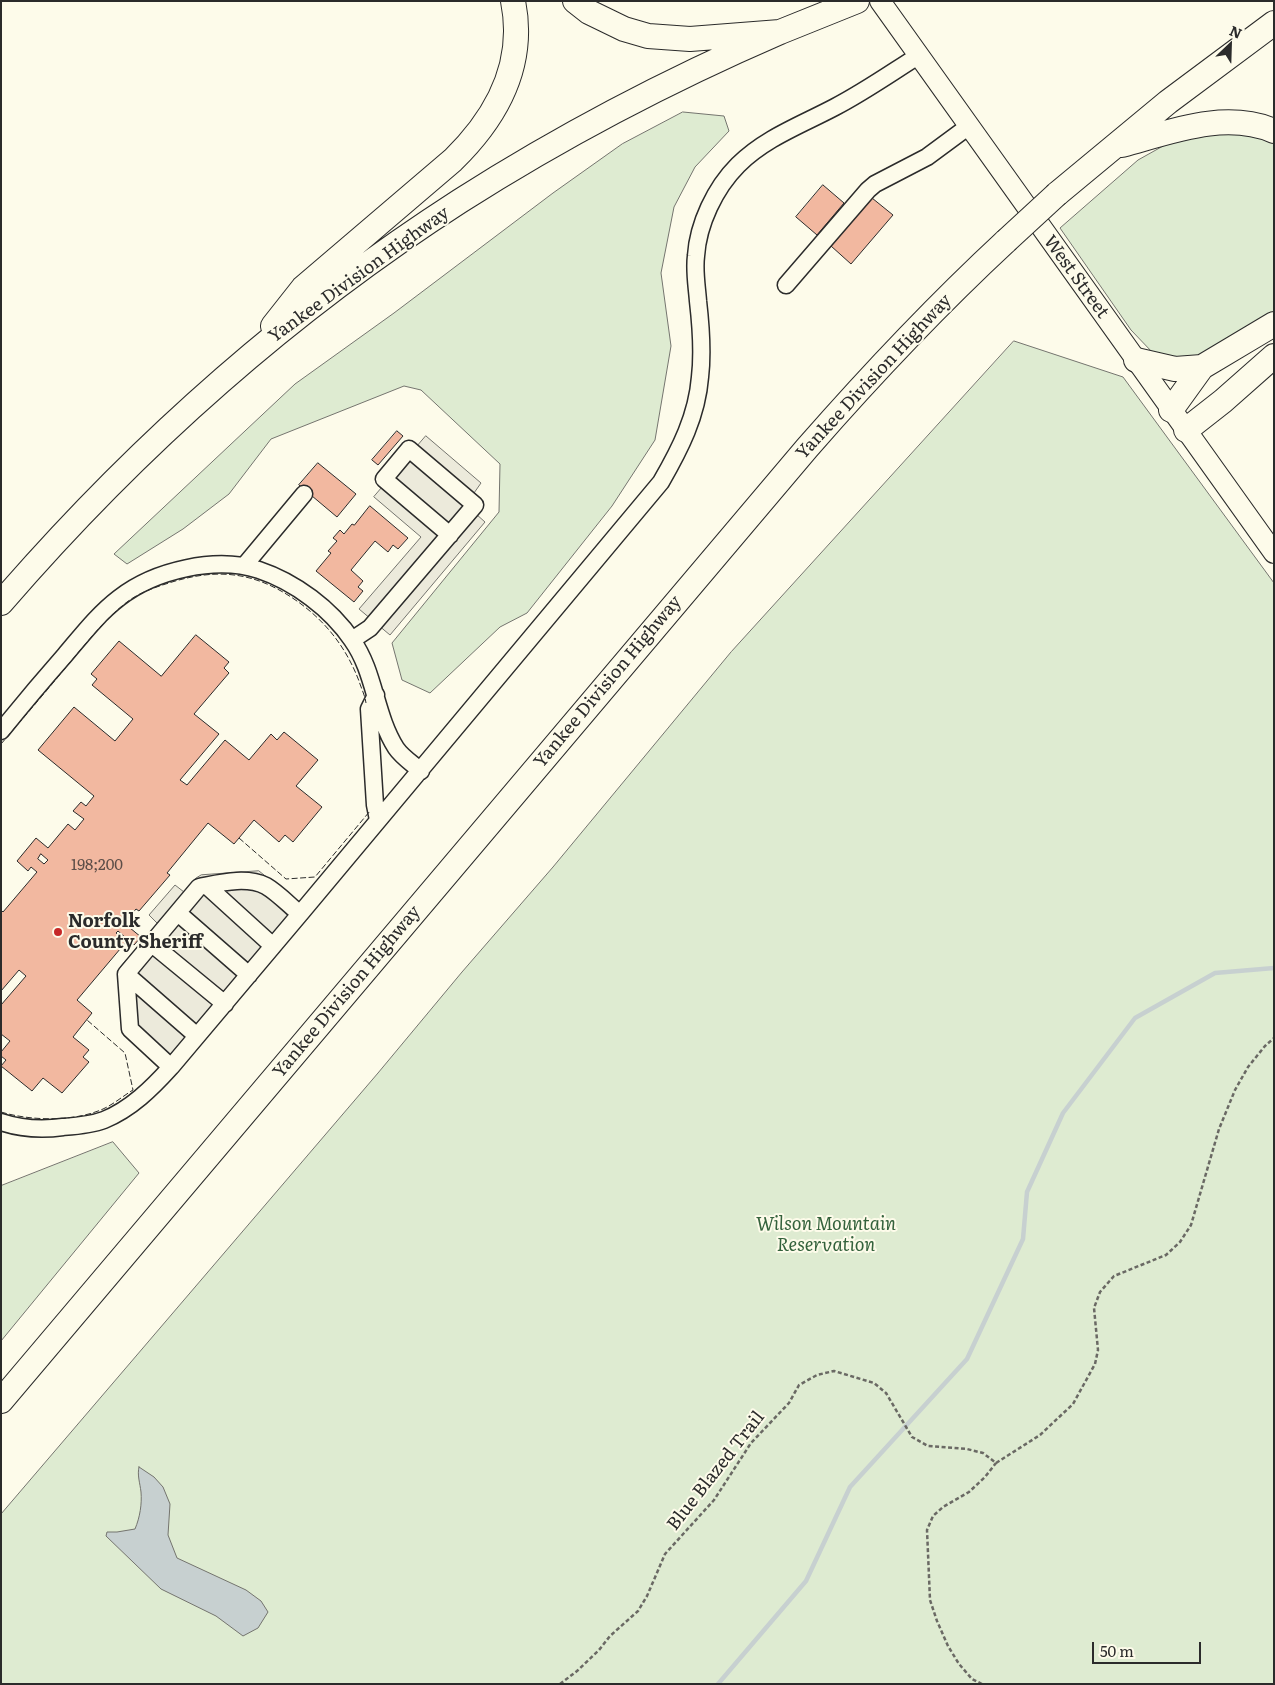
<!DOCTYPE html>
<style>
body{margin:0}
#map{position:relative;width:1275px;height:1685px;overflow:hidden;background:#fdfbea;font-family:Literata,serif}
canvas{display:block}
.frame{position:absolute;inset:0;border:2px solid #2b2b2b;pointer-events:none}
.north{position:absolute;left:1205px;top:20px;width:50px;height:50px;-webkit-text-stroke:4px #fdfbea;paint-order:stroke;rotate:24deg;font-size:14px;font-weight:700;line-height:20px;text-align:center;color:#2b2b2b}
.north::after{content:'';display:block;margin:auto;width:18px;height:22px;background:#2b2b2b;clip-path:polygon(50% 0,100% 100%,50% 72%,0 100%)}
.scale{position:absolute;left:1092px;top:1642px;width:109px;height:22px;box-sizing:border-box;border:2px solid #2b2b2b;border-top:0;padding-left:6px;font-size:15px;line-height:18px;white-space:nowrap;color:#2b2b2b;-webkit-text-stroke:4px #fdfbea;paint-order:stroke}
</style>
<div id="map">
<canvas width="1275" height="1685"></canvas>
<div class="frame"></div>
<div class="north">N</div>
<div class="scale">50 m</div>
</div>
<script>
const context = document.querySelector('canvas').getContext('2d');
context.lineJoin = 'round';
function fill(path, color) { context.fillStyle = color; context.fill(path, 'evenodd'); }
function trace(path, color, width, dash) { context.strokeStyle = color; context.lineWidth = width; context.lineCap = dash ? 'butt' : 'round'; context.setLineDash(dash || []); context.stroke(path); }
function drawText(font, color, halo, rows, align = 'center') {
  context.font = font + ' Literata,serif'; context.lineWidth = 4; context.setLineDash([]); context.textBaseline = 'middle'; context.strokeStyle = halo; context.fillStyle = color; for (const [text, x, y, turn = 0] of rows) {
    context.save(); context.translate(x, y); context.rotate((+turn || 0) * Math.PI / 180); context.textAlign = isNaN(turn) ? turn : align; if (halo) context.strokeText(text, 0, 0); context.fillText(text, 0, 0); context.restore();
  }
}
const green = new Path2D(`
 M 683,112 L 724,116 L 729,131 L 695,167 L 674,207 L 661,273 L 671,346 L 655,440 L 612,506 L 527,613 L 500,627 L 430,693 L 402,680 L 392,643 L 499,512 L 500,464 L 421,390 L 404,386 L 271,439 L 229,494 L 183,529 L 127,564 L 114,554 L 295,384 L 394,313 L 553,193 L 622,144 Z
 M 1234,130 L 1274,141 L 1274,315 L 1187,362 L 1153,353 L 1131,330 L 1060,228 L 1138,160 L 1172,141 Z
 M 1014,341 L 1123,377 L 1274,583 L 1274,1684 L 1,1684 L 1,1514 L 378,1073 L 462,972 L 553,867 L 731,652 Z
 M 113,1142 L 139,1173 L 1,1341 L 1,1186 Z`);
const parking = new Path2D(`
 M 426,436 L 481,483 L 474,493 L 479,500 L 476,514 L 485,522 L 390,635 L 359,609 L 421,537 L 374,497 Z
 M 259,871 L 299,903 L 161,1066 L 126,1036 L 118,974 L 121,966 L 158,924 L 149,915 L 175,885 L 184,892 L 196,878 L 201,875 Z`);
const water = new Path2D(`
 M 139,1467 L 154,1477 L 163,1487 L 170,1504 L 168,1535 L 177,1558 L 246,1590 L 261,1601 L 268,1612 L 258,1628 L 243,1636 L 216,1616 L 161,1589 L 106,1536 L 107,1532 L 117,1532 L 135,1529 C 140,1517 142,1504 141,1492 C 140,1483 137,1475 139,1467 Z`);
const stream = new Path2D(`
 M 718,1684 L 806,1581 L 850,1487 L 967,1359 L 1023,1239 L 1027,1192 L 1063,1113 L 1135,1018 L 1215,973 L 1274,968`);
const building = new Path2D(`
 M 823,185 L 844,203 L 817,235 L 796,217 Z
 M 872,198 L 893,215 L 851,264 L 831,246 Z
 M 397,431 L 403,436 L 378,465 L 372,460 Z
 M 318,463 L 356,494 L 337,517 L 299,485 Z
 M 370,506 L 408,538 L 398,549 L 393,545 L 388,552 L 375,541 L 351,570 L 363,581 L 358,587 L 363,591 L 354,602 L 316,571 L 331,553 L 328,551 L 337,541 L 333,538 L 340,530 L 344,534 L 352,524 L 354,525 Z
 M 196,635 L 229,662 L 224,668 L 229,673 L 194,714 L 219,734 L 180,780 L 187,785 L 225,740 L 249,760 L 271,734 L 277,740 L 284,732 L 318,760 L 296,786 L 322,807 L 293,842 L 285,835 L 279,842 L 254,820 L 234,844 L 208,823 L 167,873 L 170,875 L 139,911 L 136,909 L 124,923 L 141,937 L 134,945 L 118,931 L 116,933 L 126,942 L 77,1000 L 92,1013 L 73,1037 L 89,1050 L 83,1057 L 89,1062 L 62,1093 L 43,1078 L 32,1091 L 1,1066 L 6,1060 L 1,1056 L 1,1052 L 10,1041 L 1,1034 L 1,1005 L 26,976 L 19,970 L 1,991 L 1,910 L 3,912 L 37,872 L 31,867 L 28,871 L 17,861 L 36,838 L 48,848 L 68,824 L 75,830 L 84,819 L 73,811 L 81,802 L 86,806 L 94,796 L 38,750 L 74,707 L 115,741 L 133,719 L 92,685 L 97,679 L 91,674 L 119,641 L 161,676 ZM 41,854 L 48,860 L 44,864 L 38,859 Z`);
const path = new Path2D(`
 M 560,1684 L 577,1671 L 599,1650 L 610,1636 L 638,1611 L 647,1596 L 665,1554 L 714,1500 L 751,1443 L 789,1403 L 799,1385 L 817,1375 L 834,1371 L 874,1383 L 886,1393 L 912,1437 L 928,1446 L 967,1449 L 983,1453 L 996,1463 L 1040,1435 L 1073,1404 L 1095,1364 L 1098,1350 L 1094,1308 L 1100,1292 L 1114,1276 L 1166,1255 L 1180,1242 L 1191,1225 L 1219,1129 L 1235,1090 L 1248,1067 L 1265,1046 L 1274,1038
 M 982,1684 L 972,1679 L 959,1664 L 948,1646 L 937,1621 L 930,1600 L 927,1530 L 933,1516 L 943,1507 L 969,1492 L 985,1477 L 996,1463`);
const minor = new Path2D(`
 M 786,285 L 868,190 L 875,184 L 927,157 L 969,126
 M 244,566 L 304,494
 M 352,640 L 370,628 L 475,505 L 409,449 L 384,479 L 450,535
 M 376,695 L 369,709 L 375,805 L 378,820
 M 1,731 C 22,705 43,680 65,655 C 82,635 98,614 119,598 C 155,570 216,556 259,570 C 295,582 331,609 352,640 C 375,672 375,715 396,748 C 402,757 413,764 421,771
 M 207,886 L 273,946
 M 178,913 L 249,975
 M 300,914 L 171,1067 L 130,1029 L 126,974 L 199,887 C 220,883 246,876 266,886 C 278,893 289,905 300,914 L 661,482 C 680,449 697,416 700,377 C 703,352 701,327 698,301 C 697,287 694,271 696,256 C 698,224 715,188 738,165 C 765,138 801,125 835,107 C 864,92 891,73 918,56
 M 152,944 L 225,1004
 M 126,974 L 197,1036
 M 1,1122 C 22,1129 41,1130 63,1127 C 76,1126 91,1125 104,1120 C 131,1109 152,1088 171,1067`);
const major = new Path2D(`
 M 880,1 L 1274,553`);
const highway = new Path2D(`
 M 575,1 L 589,12 L 624,29 L 648,36 L 690,39 L 780,32 L 857,1
 M 1122,145 C 1170,132 1225,110 1274,131
 M 1057,194 L 1168,102 L 1274,23
 M 273,326 L 303,288 L 453,160 C 497,117 526,65 513,1
 M 1136,360 L 1175,369 L 1202,367 L 1274,324
 M 1171,410 L 1202,367
 M 1186,430 L 1223,401 L 1274,356
 M 1,603 C 134,449 289,311 460,201 C 562,136 669,80 780,32
 M 1,1401 L 807,448 C 870,376 936,306 1006,241`);
const highwayBridge = new Path2D(`
 M 1006,241 L 1057,194`);
const fence = new Path2D(`
 M 1,744 C 25,716 49,688 72,660 C 89,640 106,618 127,602 C 140,592 156,587 172,582 C 218,568 254,572 294,599 C 325,620 346,647 359,681 C 361,688 365,695 366,703
 M 239,838 L 286,879 L 315,877 L 370,811
 M 1,1112 C 31,1121 74,1122 103,1109 C 114,1104 123,1096 133,1090 L 125,1053 L 87,1020`);
const markers = [
 [58,932,5,"#c62828"]
];
const numberNames = [
 ["198;200",97,866]
];
const streetNames = [
 ["Yankee Division Highway",359,275,-36],
 ["West Street",1076,277,54],
 ["Yankee Division Highway",874,377,-47],
 ["Yankee Division Highway",608,682,-50],
 ["Yankee Division Highway",347,992,-50],
 ["Blue Blazed Trail",716,1471,-52]
];
const poiNames = [
 ["Norfolk",68,922],
 ["County Sheriff",68,943]
];
const parkNames = [
 ["Wilson Mountain",826,1225],
 ["Reservation",826,1246]
];
fill(green, '#deebd1');
trace(green, '#74746e', 1);
fill(parking, '#eceadb');
trace(parking, '#74746e', 1);
fill(water, '#c7d0d0');
trace(water, '#74746e', 1);
trace(stream, '#c7d0d0', 4.5);
fill(building, '#f2b8a0');
trace(building, '#2b2b2b', 1);
trace(minor, '#2b2b2b', 19);
trace(major, '#2b2b2b', 22);
trace(highway, '#2b2b2b', 26);
trace(path, '#6a6964', 2.5, [4, 2.5]);
trace(minor, '#fdfbea', 16);
trace(major, '#fdfbea', 20);
trace(highway, '#fdfbea', 24);
trace(highwayBridge, '#2b2b2b', 26, []);
trace(highwayBridge, '#fdfbea', 24);
trace(fence, '#2b2b2b', 1, [6, 2.5]);
for (const [x, y, r, color] of markers) { const dot = new Path2D(); dot.arc(x, y, r, 0, 2 * Math.PI); context.fillStyle = color; context.fill(dot); trace(dot, '#fdfbea', 2); }
drawText('15px', '#5d4e48', null, numberNames);
drawText('18px', '#2b2b2b', '#fdfbea', streetNames);
drawText('bold 18px', '#2b2b2b', '#fdfbea', poiNames, 'left');
drawText('italic 18px', '#34623c', '#fdfbea', parkNames);
</script>
